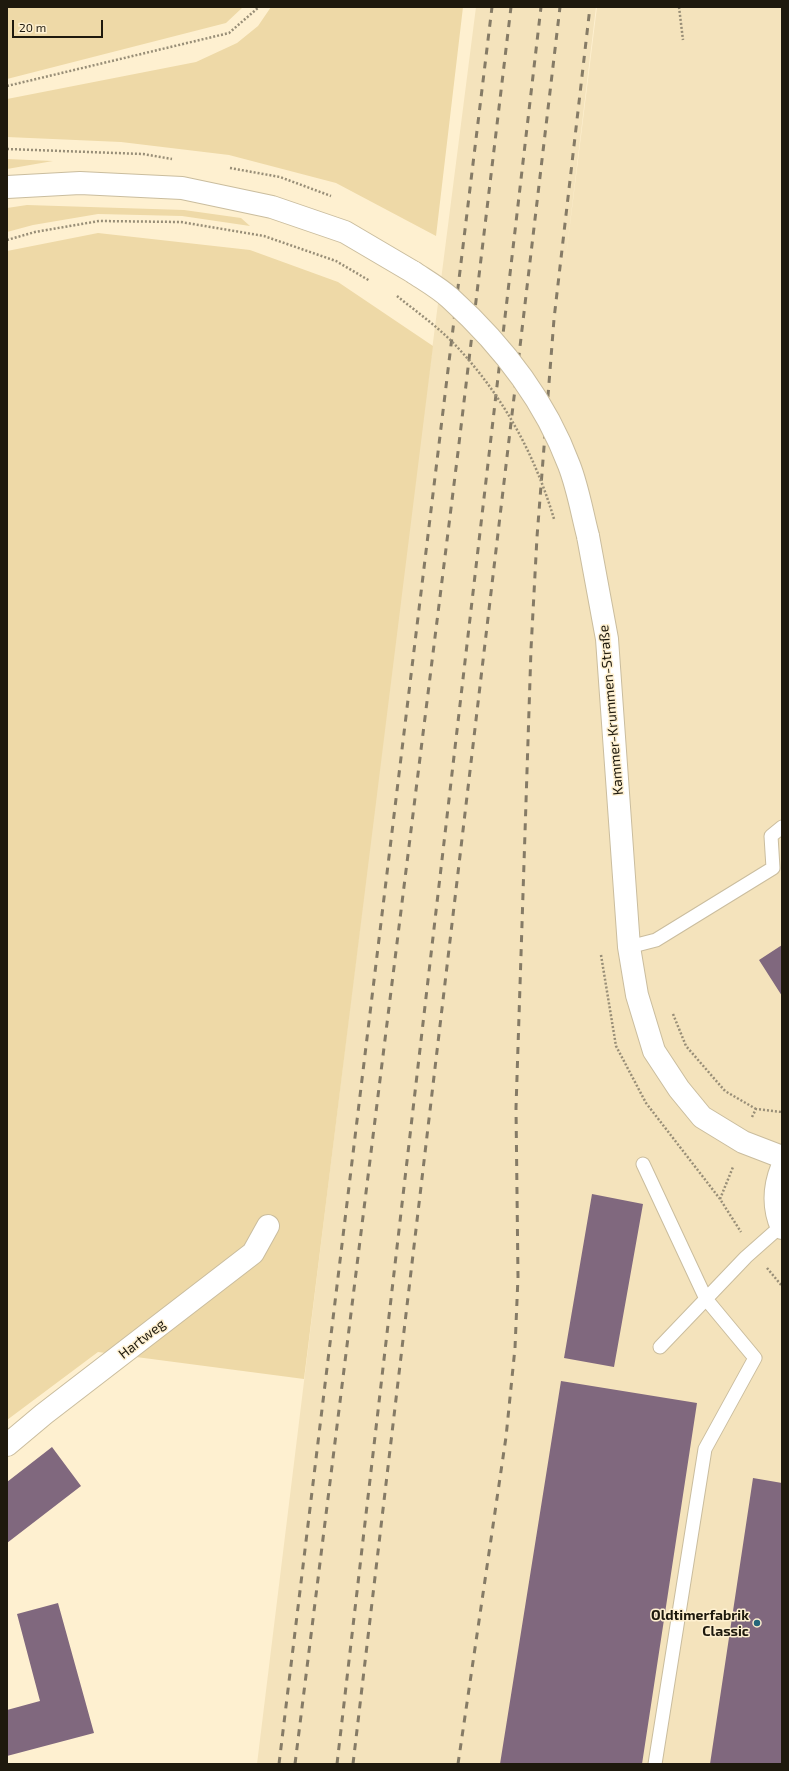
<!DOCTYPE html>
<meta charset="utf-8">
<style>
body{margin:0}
#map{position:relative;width:789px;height:1771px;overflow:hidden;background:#fef0d0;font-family:"Exo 2",sans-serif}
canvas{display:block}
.frame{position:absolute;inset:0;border:8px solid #1e190d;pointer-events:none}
.scale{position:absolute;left:12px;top:20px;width:91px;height:18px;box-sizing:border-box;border:2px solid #1e190d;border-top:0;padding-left:5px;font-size:12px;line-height:14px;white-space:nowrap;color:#1e190d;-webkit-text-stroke:3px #fef0d0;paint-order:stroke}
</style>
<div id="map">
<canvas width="789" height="1771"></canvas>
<div class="frame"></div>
<div class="scale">20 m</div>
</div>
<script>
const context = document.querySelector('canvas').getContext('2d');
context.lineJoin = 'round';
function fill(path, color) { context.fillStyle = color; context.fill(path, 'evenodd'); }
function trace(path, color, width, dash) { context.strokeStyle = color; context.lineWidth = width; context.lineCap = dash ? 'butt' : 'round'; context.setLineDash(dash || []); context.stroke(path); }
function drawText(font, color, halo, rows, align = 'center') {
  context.font = font + ' "Exo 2",sans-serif'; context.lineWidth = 3; context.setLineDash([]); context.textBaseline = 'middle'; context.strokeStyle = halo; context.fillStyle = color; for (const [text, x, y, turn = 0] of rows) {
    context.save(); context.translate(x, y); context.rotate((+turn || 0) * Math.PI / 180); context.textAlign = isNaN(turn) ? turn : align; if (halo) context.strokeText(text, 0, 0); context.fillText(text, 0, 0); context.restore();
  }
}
const built = new Path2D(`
 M 476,7 L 596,7 L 564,273 L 597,7 L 782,7 L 782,1764 L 257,1764 L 402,584 Z`);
const green = new Path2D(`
 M 7,7 L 243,7 L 226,23 L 7,79 Z
 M 271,7 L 463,7 L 436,236 L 336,183 L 229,155 L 121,142 L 7,137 L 7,99 L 196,62 L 237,43 L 258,26 Z
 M 7,159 L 53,161 L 7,169 Z
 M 27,205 L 184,210 L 241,218 L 250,226 L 182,216 L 98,214 L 33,225 L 7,232 L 7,208 Z
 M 98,233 L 250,250 L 338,282 L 433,346 L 304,1379 L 98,1352 L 7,1420 L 7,251 Z`);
const building = new Path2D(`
 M 782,945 L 782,996 L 759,960 Z
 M 592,1194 L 643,1204 L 614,1367 L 564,1358 Z
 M 561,1381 L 697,1403 L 642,1764 L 500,1764 Z
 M 52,1447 L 81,1486 L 7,1543 L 7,1482 Z
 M 753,1478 L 782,1483 L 782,1764 L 710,1764 Z
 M 58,1603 L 94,1733 L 7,1756 L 7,1710 L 40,1701 L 17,1614 Z`);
const path = new Path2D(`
 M 679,7 L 683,40
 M 7,86 L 229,33 L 259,7
 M 7,149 L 143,154 L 172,159
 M 230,168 L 280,177 L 331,196
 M 7,240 L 35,232 L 99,221 L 181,222 L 264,236 L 336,261 L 370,281
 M 601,955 L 616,1046 L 646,1103 L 720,1199 L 741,1232
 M 673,1014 L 686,1046 L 725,1091 L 756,1109
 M 752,1117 L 756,1109 L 782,1112
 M 720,1199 L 733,1167
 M 767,1268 L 782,1286`);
const service = new Path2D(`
 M 629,947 L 656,940 L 773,868 L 771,836 L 782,827
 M 643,1164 L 706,1299 L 755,1358 L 705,1449 L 655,1764
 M 660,1347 L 746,1257 L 781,1226`);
const minor = new Path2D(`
 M 7,1445 L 44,1414 L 253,1253 L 268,1226`);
const secondary = new Path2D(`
 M 7,187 L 80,183 L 182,188 L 272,207 L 345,232 L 413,272
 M 588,536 L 607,639 L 629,947 L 637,995 L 654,1051 L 679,1089 L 702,1117 L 743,1142 L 782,1157
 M 782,1167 C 774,1187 773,1208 782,1228`);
const rail = new Path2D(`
 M 279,1764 L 492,7
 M 295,1764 L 458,452 L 511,7
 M 337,1764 L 541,7
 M 353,1764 L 560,7
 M 458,1764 L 506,1437 L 515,1348 L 518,1277 L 516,1108 L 531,649 L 537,537 L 554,319 L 590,7`);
const pathBridge = new Path2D(`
 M 397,296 C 418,313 441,329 459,349 C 504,398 535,455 554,519`);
const secondaryBridge = new Path2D(`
 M 413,272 C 425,280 439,288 450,298 C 501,344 545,401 569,465 C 578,488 582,513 588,536`);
const markers = [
 [757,1623,4,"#25667a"]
];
const streetNames = [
 ["Kammer-Krummen-Straße",611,710,-95],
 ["Hartweg",142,1339,-38]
];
const poiNames = [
 ["Oldtimerfabrik",749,1615],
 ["Classic",749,1631]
];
fill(built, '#f4e3bc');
fill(green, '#eed9a7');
fill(building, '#80687e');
trace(service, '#cabd9e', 15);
trace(minor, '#cabd9e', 24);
trace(secondary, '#cabd9e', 24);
trace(path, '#988e77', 2.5, [2, 2]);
trace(service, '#fff', 13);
trace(minor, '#fff', 22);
trace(secondary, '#fff', 22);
trace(rail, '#857b66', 3, [7, 7]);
trace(secondaryBridge, '#cabd9e', 24, []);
trace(pathBridge, '#988e77', 2.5, [2, 2]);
trace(secondaryBridge, '#fff', 22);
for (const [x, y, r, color] of markers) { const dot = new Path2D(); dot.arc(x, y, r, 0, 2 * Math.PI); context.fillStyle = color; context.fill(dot); trace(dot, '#fef0d0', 1.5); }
drawText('14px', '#1e190d', '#fef0d0', streetNames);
drawText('bold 14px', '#1e190d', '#fef0d0', poiNames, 'right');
</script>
